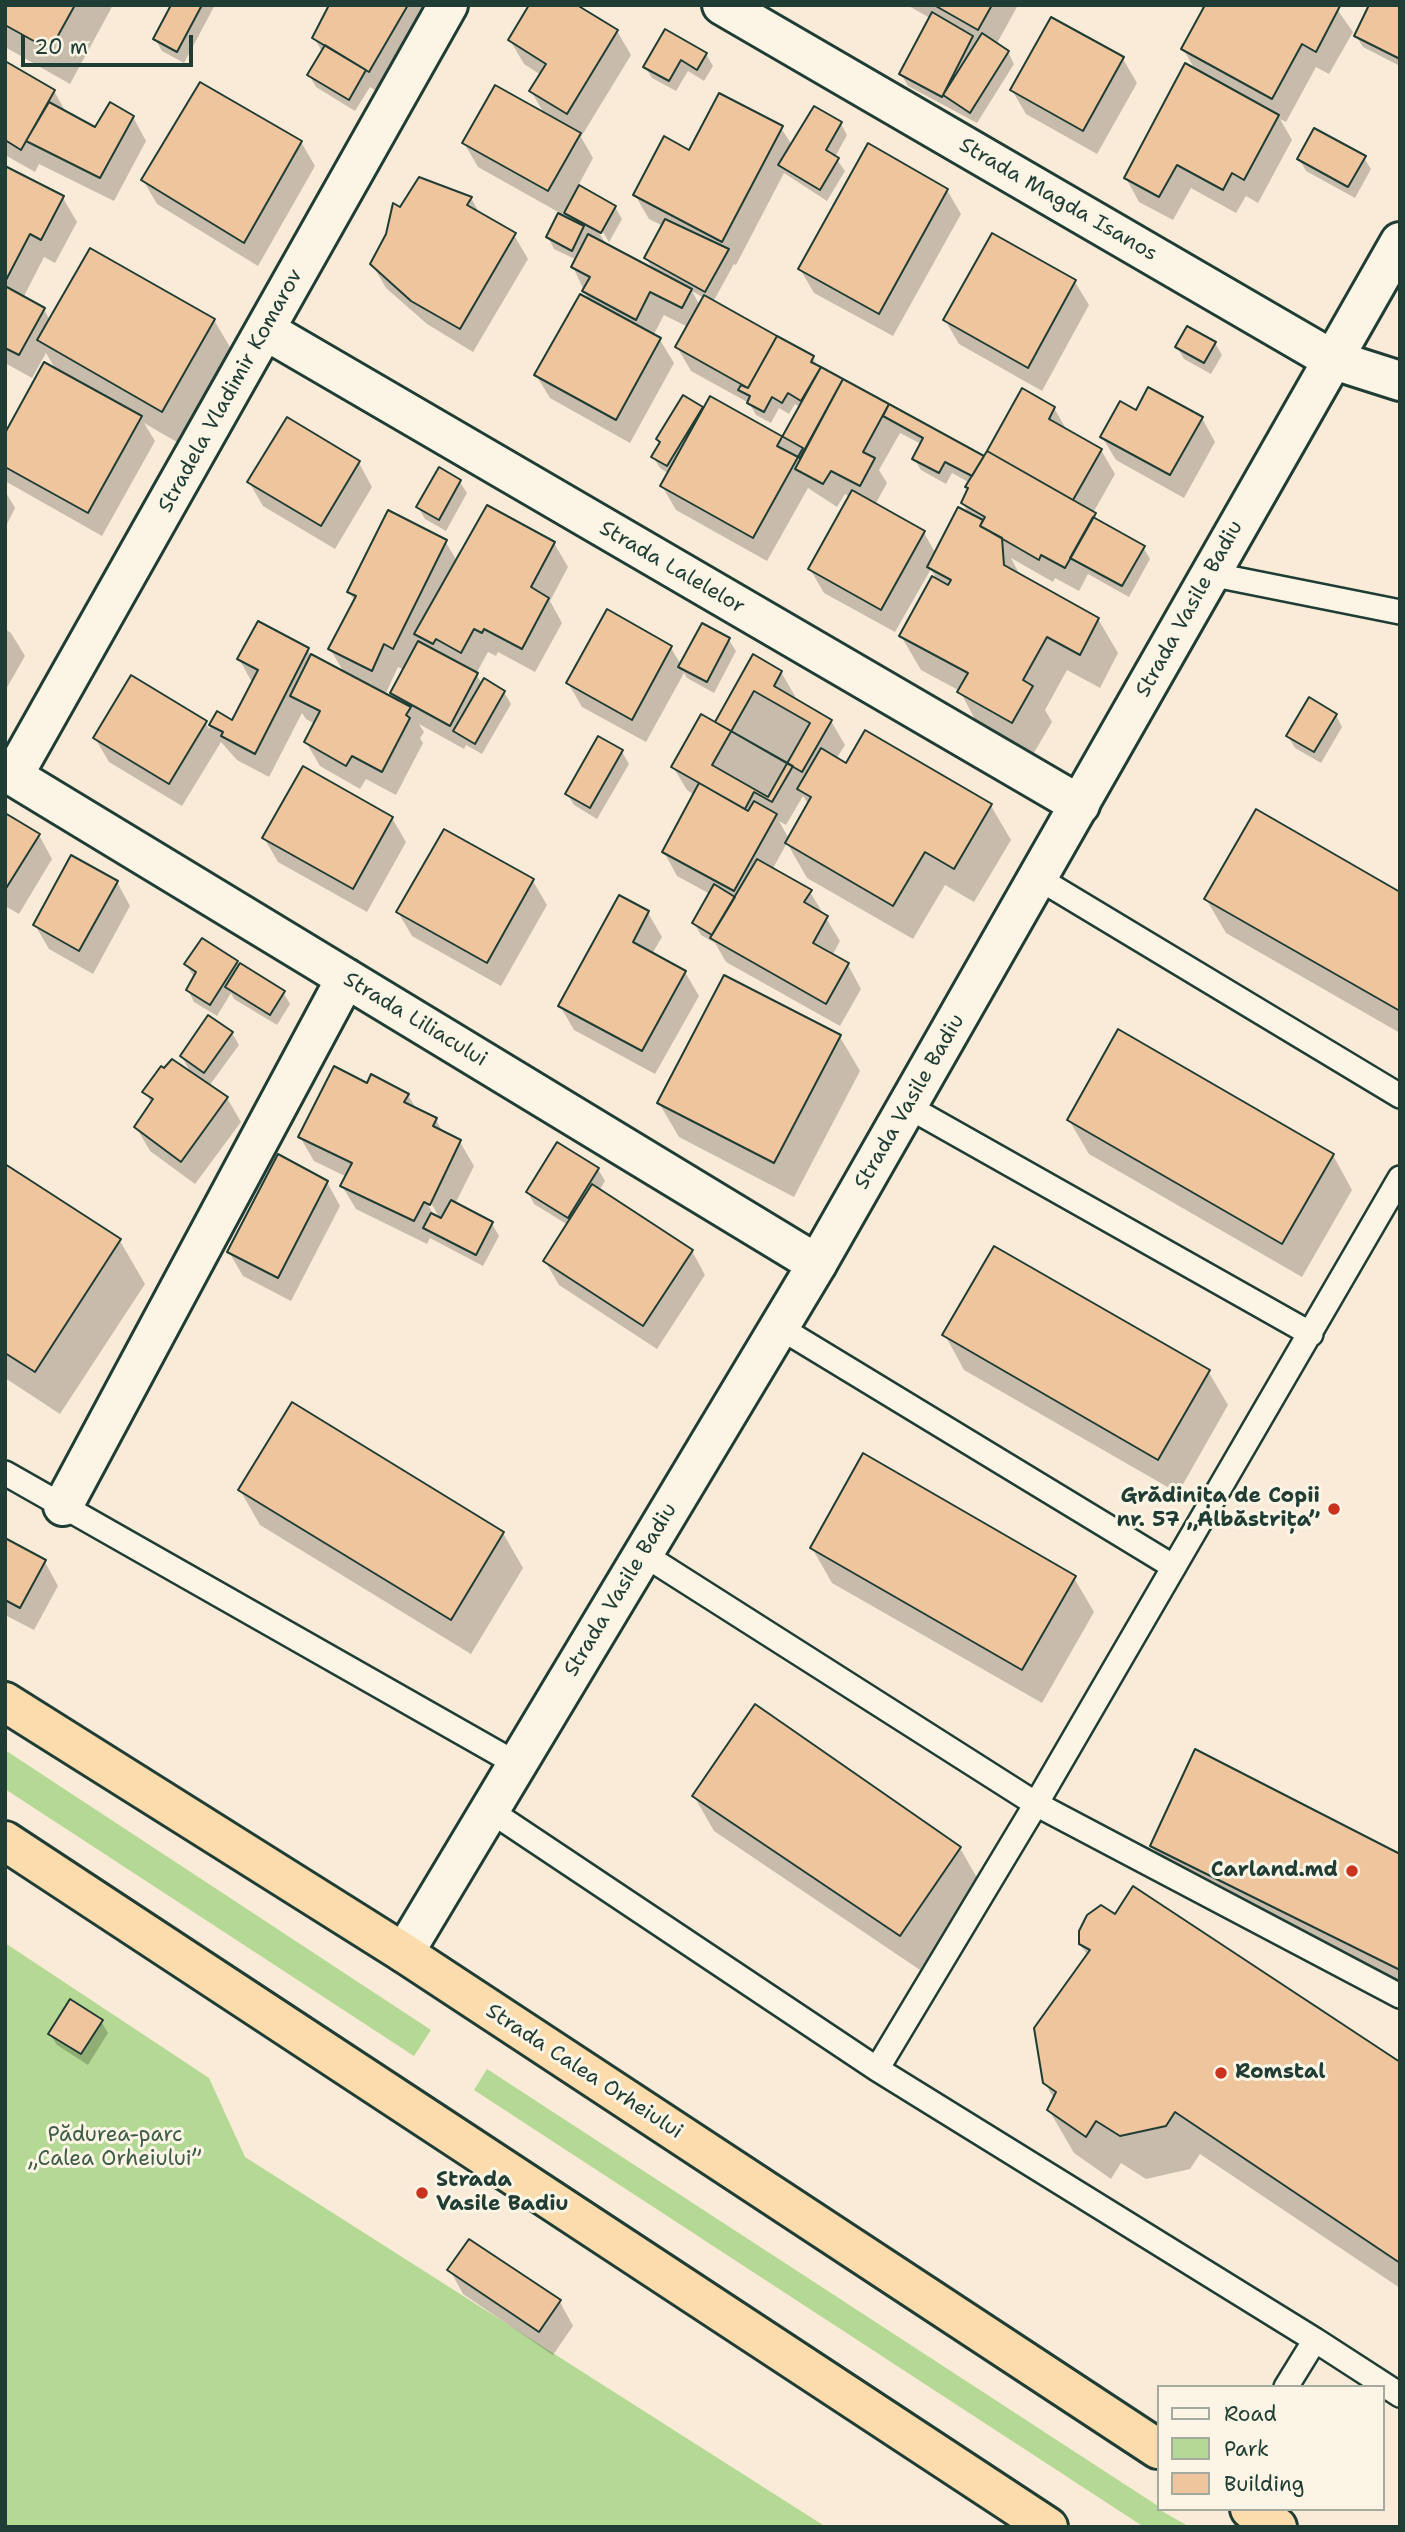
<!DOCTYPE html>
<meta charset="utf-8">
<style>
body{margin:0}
#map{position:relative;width:1405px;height:2532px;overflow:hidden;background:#f9ebd7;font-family:"Shantell Sans",sans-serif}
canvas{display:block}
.frame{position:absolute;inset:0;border:7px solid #1f3d34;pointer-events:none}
.legend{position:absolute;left:1157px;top:2385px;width:228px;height:126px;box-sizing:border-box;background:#fcf5e5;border:2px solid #a4ab9e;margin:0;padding:9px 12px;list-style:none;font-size:21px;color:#1f3d34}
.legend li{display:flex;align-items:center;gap:14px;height:35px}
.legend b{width:35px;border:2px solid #a4ab9e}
.scale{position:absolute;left:21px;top:35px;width:172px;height:32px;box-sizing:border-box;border:4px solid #1f3d34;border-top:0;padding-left:9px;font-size:21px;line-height:24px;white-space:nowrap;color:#1f3d34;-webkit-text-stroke:5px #fcf5e5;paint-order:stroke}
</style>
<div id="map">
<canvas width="1405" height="2532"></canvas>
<div class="frame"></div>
<ul class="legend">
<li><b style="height:9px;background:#fcf5e5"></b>Road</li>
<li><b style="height:19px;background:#b4d994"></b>Park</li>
<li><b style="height:19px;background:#efc59e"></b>Building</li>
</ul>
<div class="scale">20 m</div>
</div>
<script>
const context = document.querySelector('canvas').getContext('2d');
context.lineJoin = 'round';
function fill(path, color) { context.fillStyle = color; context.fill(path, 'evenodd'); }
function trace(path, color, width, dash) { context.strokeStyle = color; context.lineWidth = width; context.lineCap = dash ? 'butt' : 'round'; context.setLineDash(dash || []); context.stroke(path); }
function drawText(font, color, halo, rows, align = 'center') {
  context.font = font + ' "Shantell Sans",sans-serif'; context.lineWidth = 6; context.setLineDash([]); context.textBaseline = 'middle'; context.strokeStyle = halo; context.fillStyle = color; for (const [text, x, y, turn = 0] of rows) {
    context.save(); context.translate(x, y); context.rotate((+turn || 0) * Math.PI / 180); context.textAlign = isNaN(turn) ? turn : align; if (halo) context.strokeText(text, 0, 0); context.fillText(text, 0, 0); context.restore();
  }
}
const green = new Path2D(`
 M 5,1750 L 431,2030 L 414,2056 L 5,1789 Z
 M 5,1943 L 209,2078 L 245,2157 L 826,2527 L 5,2527 Z
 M 487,2069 L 1158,2506 L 1158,2509 L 1190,2527 L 1144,2527 L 474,2090 Z`);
const shadow = new Path2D(`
 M 5,5 L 113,5 L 70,84 L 5,47 Z
 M 173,5 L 215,5 L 184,63 L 162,51 L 155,39 Z
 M 331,5 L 428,5 L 383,95 L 370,87 L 355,111 L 316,87 L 309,75 L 323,53 L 314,38 Z
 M 907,5 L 1018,5 L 996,45 L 1008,52 L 1014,64 L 977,123 L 908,86 L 901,74 L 930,18 Z
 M 1197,5 L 1334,5 L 1353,32 L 1329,74 L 1316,67 L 1286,122 L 1280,119 L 1292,140 L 1258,203 L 1246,196 L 1236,213 L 1191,188 L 1173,220 L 1139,202 L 1126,178 L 1196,71 L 1183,49 L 1205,9 Z
 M 1400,5 L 1400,66 L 1363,47 L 1356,36 Z
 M 617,31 L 631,55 L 581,137 L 593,158 L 578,186 L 615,207 L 622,219 L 609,242 L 598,224 L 595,226 L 607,246 L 653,270 L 646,258 L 663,226 L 649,219 L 635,195 L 690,152 L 781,128 L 792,145 L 841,124 L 847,135 L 835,157 L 845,171 L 827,201 L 784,173 L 736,265 L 734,264 L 713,302 L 812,357 L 819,368 L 984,458 L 1054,408 L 1068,432 L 1101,450 L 1115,474 L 1093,513 L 1099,522 L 1143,547 L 1150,559 L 1129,597 L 1088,574 L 1079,591 L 1055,578 L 1053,582 L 1011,558 L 1020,575 L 1098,619 L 1118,653 L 1100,688 L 1067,670 L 1045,710 L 1052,722 L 1032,756 L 979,727 L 960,691 L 921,670 L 901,636 L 938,582 L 931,569 L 895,632 L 824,593 L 810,569 L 850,497 L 845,494 L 837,507 L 808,488 L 767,561 L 676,510 L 662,486 L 669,474 L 660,468 L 653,457 L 661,444 L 658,439 L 702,408 L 783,439 L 800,407 L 795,404 L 789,414 L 779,408 L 771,423 L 756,415 L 749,403 L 691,371 L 677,347 L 688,327 L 664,315 L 653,336 L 660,340 L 674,363 L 630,443 L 550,398 L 536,375 L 589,301 L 573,267 L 577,260 L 554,249 L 548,237 L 560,213 L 478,167 L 464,143 L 545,115 L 531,91 L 541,75 L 524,64 L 510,40 ZM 564,210 L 570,221 L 561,216 ZM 692,291 L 704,298 L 700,306 ZM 900,433 L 921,444 L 914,459 L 921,470 L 946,484 L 952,473 L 970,483 L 963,503 L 969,515 L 936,554 L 924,533 L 875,505 L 887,483 L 879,470 Z
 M 706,54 L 713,66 L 704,81 L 688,71 L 676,91 L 652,78 L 645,67 Z
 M 1123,59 L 1137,83 L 1097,154 L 1026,114 L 1012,90 Z
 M 5,63 L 54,91 L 67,114 L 96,130 L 133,117 L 146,141 L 114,201 L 39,164 L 35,172 L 5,155 Z
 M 301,142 L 315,166 L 258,266 L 157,204 L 143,180 Z
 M 1364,158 L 1371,169 L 1355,198 L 1306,171 L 1299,159 Z
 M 5,170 L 63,198 L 77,222 L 55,263 L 44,257 L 23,298 L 44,309 L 50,321 L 214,320 L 234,354 L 182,445 L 144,423 L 155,441 L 102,536 L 5,481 L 5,437 L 56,370 L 46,353 L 32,378 L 5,363 Z
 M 947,190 L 961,214 L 893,336 L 814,293 L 800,269 Z
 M 471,198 L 480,214 L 514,235 L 528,259 L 473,352 L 427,324 L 386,288 L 372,264 L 400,209 Z
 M 1075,282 L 1089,305 L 1042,391 L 959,344 L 945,320 Z
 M 1215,343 L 1222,355 L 1211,374 L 1184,359 L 1177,347 Z
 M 1136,412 L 1202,418 L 1215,442 L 1184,498 L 1116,460 L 1102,437 Z
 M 359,463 L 372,487 L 335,549 L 263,506 L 249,482 Z
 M 460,482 L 467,493 L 446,531 L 425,519 L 418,507 Z
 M 5,491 L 15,508 L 5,528 Z
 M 445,541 L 457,561 L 554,543 L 568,567 L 550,601 L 562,623 L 535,672 L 498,652 L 496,656 L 488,652 L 476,674 L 483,685 L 504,692 L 511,704 L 482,754 L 466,745 L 464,749 L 419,724 L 424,732 L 420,738 L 423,743 L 396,795 L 366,779 L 360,789 L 320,766 L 306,742 L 315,724 L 306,719 L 302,713 L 269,777 L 237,760 L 221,742 L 182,806 L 109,762 L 95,738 L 205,722 L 209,729 L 218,714 L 233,722 L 253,684 L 239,659 L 308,650 L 311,656 L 345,674 L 330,649 L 355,601 L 349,592 ZM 398,667 L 404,670 L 392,693 L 397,701 L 385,695 Z
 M 608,612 L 671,648 L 681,665 L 729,640 L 736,651 L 714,693 L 687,678 L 684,673 L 646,742 L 582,707 L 568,683 Z
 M 5,629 L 11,633 L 25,656 L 5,691 Z
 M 781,672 L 795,696 L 793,699 L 831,721 L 845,745 L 836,759 L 847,765 L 991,806 L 1011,840 L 974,902 L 945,885 L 913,939 L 807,878 L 787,843 L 772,870 L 810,892 L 840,941 L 832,956 L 848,965 L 861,989 L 840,1026 L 726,962 L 715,943 L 701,935 L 694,923 L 710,894 L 677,876 L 664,852 L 694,795 L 687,790 L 673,767 L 715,725 ZM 803,796 L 809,805 L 789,839 L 779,821 L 786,825 Z
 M 1336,715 L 1342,727 L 1321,763 L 1295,748 L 1288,736 Z
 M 599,739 L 622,752 L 629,764 L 597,819 L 574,805 L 567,794 Z
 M 5,815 L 39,835 L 52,859 L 19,914 L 5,906 Z
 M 392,818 L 406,842 L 367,912 L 278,862 L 264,838 Z
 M 533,881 L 547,905 L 501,986 L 412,936 L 398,912 Z
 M 117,882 L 130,906 L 93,974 L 49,949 L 35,925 Z
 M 1400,895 L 1400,1033 L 1226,933 L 1206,899 Z
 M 648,913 L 662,937 L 652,954 L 685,972 L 699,996 L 655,1074 L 574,1030 L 560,1006 Z
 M 237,962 L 240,967 L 283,992 L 290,1004 L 277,1025 L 234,999 L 231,993 L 217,1016 L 194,1002 L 188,990 L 195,978 L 186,965 Z
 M 232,1033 L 239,1045 L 209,1086 L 227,1098 L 241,1122 L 195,1184 L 150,1151 L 136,1127 L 152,1104 L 145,1092 L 165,1070 L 192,1075 L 182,1057 Z
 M 840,1037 L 860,1071 L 794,1197 L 679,1137 L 659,1103 Z
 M 367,1085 L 408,1095 L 417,1110 L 436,1120 L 444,1134 L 460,1142 L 474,1166 L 455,1204 L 492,1224 L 499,1236 L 483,1266 L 430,1238 L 427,1244 L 356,1209 L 342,1186 L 347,1177 L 314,1161 L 300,1137 ZM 427,1196 L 439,1217 L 435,1217 L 424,1198 Z
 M 1069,1120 L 1333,1155 L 1352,1190 L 1302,1277 L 1089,1154 Z
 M 5,1166 L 120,1241 L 145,1284 L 60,1414 L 5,1378 Z
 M 598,1169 L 605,1181 L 599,1191 L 692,1251 L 705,1275 L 657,1349 L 559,1285 L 545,1261 L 568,1225 L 534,1204 L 528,1192 Z
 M 327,1182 L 340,1206 L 291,1301 L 243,1276 L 229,1252 Z
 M 945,1335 L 1208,1371 L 1228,1405 L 1178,1493 L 964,1370 Z
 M 240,1490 L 503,1533 L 523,1568 L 471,1654 L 260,1525 Z
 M 5,1540 L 45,1562 L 58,1586 L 34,1630 L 5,1615 Z
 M 812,1548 L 1074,1578 L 1094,1612 L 1042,1703 L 832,1583 Z
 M 694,1796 L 960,1848 L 980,1883 L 920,1970 L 714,1831 Z
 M 1152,1846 L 1400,1856 L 1400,1994 L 1172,1881 Z
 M 1080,1944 L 1400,2064 L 1400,2288 L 1200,2154 L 1190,2169 L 1146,2179 L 1121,2163 L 1111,2179 L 1074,2153 L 1049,2110 L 1054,2099 L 1045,2083 L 1088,1956 Z
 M 101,2021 L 108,2033 L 88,2065 L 57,2045 L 50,2034 Z
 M 450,2270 L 560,2302 L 573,2326 L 553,2355 L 463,2294 Z`);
const building = new Path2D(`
 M 5,5 L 75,5 L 50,50 L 5,25 Z
 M 171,5 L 202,5 L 177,52 L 153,39 Z
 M 329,5 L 408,5 L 369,72 L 312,38 Z
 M 529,5 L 577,5 L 618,30 L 567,114 L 529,91 L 546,64 L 508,40 Z
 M 934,5 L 992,5 L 978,30 Z
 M 1205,5 L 1338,5 L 1340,6 L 1316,52 L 1302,44 L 1272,99 L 1181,49 Z
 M 1369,5 L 1400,5 L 1400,59 L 1354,36 Z
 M 932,12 L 973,36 L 942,97 L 899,74 Z
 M 1051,17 L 1124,57 L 1083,131 L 1010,90 Z
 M 665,29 L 707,53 L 697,70 L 681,60 L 669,81 L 643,67 Z
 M 982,33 L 1009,51 L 970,113 L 943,95 Z
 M 325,45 L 366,70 L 349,100 L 307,75 Z
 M 5,61 L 55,90 L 21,150 L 5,140 Z
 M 1185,63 L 1279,115 L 1244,180 L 1232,173 L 1223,190 L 1177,165 L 1159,197 L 1124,178 Z
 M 200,82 L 302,141 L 244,243 L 141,180 Z
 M 495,85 L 581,133 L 548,191 L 462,143 Z
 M 719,93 L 783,126 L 722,242 L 633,195 L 664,136 L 689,150 Z
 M 49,102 L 95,127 L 110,102 L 134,116 L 100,178 L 26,141 Z
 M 814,106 L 842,122 L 826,150 L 839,158 L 820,190 L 778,165 Z
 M 1314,128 L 1366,156 L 1348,187 L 1297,159 Z
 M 868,143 L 948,189 L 879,314 L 798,269 Z
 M 5,166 L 64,196 L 41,240 L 30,234 L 5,282 Z
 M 419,177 L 472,197 L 467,205 L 516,233 L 460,329 L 411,301 L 370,264 L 386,234 L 393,203 L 400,207 Z
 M 579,185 L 616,206 L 601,233 L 564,213 Z
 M 558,213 L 584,226 L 572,251 L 546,237 Z
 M 665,219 L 729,249 L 705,292 L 644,258 Z
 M 992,233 L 1076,280 L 1028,368 L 943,320 Z
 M 588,234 L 692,289 L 682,308 L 650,292 L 636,320 L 582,291 L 590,277 L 571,267 Z
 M 90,248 L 215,319 L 162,412 L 37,340 Z
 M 5,286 L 45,308 L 19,355 L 5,348 Z
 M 580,294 L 661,338 L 616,420 L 534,375 Z
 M 704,295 L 777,336 L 748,388 L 675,347 Z
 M 1187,326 L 1216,342 L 1204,363 L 1175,347 Z
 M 777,336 L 814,356 L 811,362 L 821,367 L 801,401 L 788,393 L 782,403 L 772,397 L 764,412 L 747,403 L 750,396 L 738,390 L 741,385 L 748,388 Z
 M 44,362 L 142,416 L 88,513 L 5,467 L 5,433 Z
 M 821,367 L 843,379 L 800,458 L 777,446 Z
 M 843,379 L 889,404 L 863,452 L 875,458 L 860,486 L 831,471 L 823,484 L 795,469 Z
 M 1148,387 L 1203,417 L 1170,475 L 1100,437 L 1120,401 L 1136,410 Z
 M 1022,388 L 1055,407 L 1049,419 L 1102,449 L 1073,500 L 987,451 Z
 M 683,395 L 703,407 L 667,466 L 651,457 L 660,442 L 656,439 Z
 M 710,396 L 803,448 L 753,538 L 660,486 Z
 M 889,404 L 984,456 L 972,476 L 945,462 L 939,473 L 912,459 L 923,438 L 883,416 Z
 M 287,417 L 360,461 L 321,526 L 247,482 Z
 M 987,451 L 1096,513 L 1065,568 L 1041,555 L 1039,560 L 980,526 L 985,517 L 961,503 L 968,488 L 965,487 Z
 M 439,467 L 461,480 L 439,520 L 416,507 Z
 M 852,490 L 925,531 L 881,610 L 808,569 Z
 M 487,505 L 555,542 L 531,587 L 549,598 L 522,649 L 484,629 L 482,633 L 474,629 L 461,653 L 436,639 L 433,644 L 414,634 Z
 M 958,507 L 983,520 L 980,526 L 1002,538 L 1004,565 L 1099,618 L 1080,655 L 1047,637 L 1023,680 L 1033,686 L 1012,723 L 957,692 L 968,673 L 899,636 L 932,576 L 948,585 L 951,580 L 927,567 Z
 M 388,510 L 447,540 L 393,649 L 384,644 L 372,671 L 328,649 L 356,596 L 347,592 Z
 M 1093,517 L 1145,546 L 1122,586 L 1070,558 Z
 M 607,609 L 672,646 L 632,720 L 566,683 Z
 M 258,621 L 309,648 L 255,754 L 221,736 L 223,732 L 209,725 L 217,711 L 232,720 L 258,670 L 237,659 Z
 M 702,623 L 730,638 L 707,682 L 678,667 Z
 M 418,641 L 478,673 L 450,726 L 390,693 Z
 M 311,654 L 411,707 L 406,715 L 410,718 L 382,772 L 352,756 L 346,766 L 304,742 L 320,711 L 290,696 Z
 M 753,654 L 782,671 L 774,686 L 832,720 L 802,772 L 715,722 Z
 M 131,675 L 207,721 L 169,784 L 93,738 Z
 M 484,678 L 505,691 L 475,744 L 453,731 Z
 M 754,691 L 810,723 L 768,797 L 712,765 Z
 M 1309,697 L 1337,714 L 1314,752 L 1286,736 Z
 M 701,714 L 793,766 L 772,802 L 754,792 L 745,809 L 671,767 Z
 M 865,730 L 992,804 L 954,869 L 925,852 L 893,906 L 785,843 L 811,797 L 797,789 L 821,748 L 846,763 Z
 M 598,736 L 623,750 L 590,808 L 565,794 Z
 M 303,766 L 393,817 L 353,889 L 262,838 Z
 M 699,783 L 748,811 L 754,801 L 777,814 L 734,891 L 662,852 Z
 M 1256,809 L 1400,892 L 1400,1011 L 1204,899 Z
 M 5,813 L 40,834 L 5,890 Z
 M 444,829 L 534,879 L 487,963 L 396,912 Z
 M 71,855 L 118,881 L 79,951 L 33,925 Z
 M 757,859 L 812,890 L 804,902 L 828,916 L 813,943 L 849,963 L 826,1004 L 710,938 Z
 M 714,884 L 735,897 L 712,935 L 692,923 Z
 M 619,895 L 649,911 L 633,942 L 686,971 L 642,1051 L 558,1006 Z
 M 202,938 L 238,961 L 210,1005 L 186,990 L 196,972 L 184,964 Z
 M 240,963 L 285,991 L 270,1015 L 225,987 Z
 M 724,975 L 841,1035 L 774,1163 L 657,1103 Z
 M 208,1015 L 233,1032 L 204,1073 L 180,1056 Z
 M 1118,1029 L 1334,1154 L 1282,1244 L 1067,1120 Z
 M 172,1059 L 228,1097 L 181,1162 L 134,1127 L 153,1099 L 142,1092 L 161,1066 L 164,1068 Z
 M 334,1066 L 367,1083 L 371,1074 L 409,1094 L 404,1102 L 437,1118 L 433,1126 L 461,1140 L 430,1205 L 424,1202 L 414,1221 L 340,1186 L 352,1163 L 298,1137 Z
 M 557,1142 L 599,1168 L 568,1218 L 526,1192 Z
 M 278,1154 L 328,1181 L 278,1278 L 227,1252 Z
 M 5,1164 L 121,1239 L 35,1372 L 5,1353 Z
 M 592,1184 L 693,1250 L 643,1326 L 543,1261 Z
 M 451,1200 L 493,1222 L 476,1255 L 423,1228 L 431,1213 L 441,1218 Z
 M 994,1246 L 1210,1370 L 1158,1460 L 942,1335 Z
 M 292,1402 L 504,1532 L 451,1620 L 238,1490 Z
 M 863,1453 L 1076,1576 L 1022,1670 L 810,1548 Z
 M 5,1538 L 46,1560 L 20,1608 L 5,1600 Z
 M 755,1704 L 961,1847 L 900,1936 L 692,1796 Z
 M 1195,1749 L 1400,1854 L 1400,1970 L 1150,1846 Z
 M 1133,1886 L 1400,2062 L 1400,2263 L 1175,2112 L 1166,2126 L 1120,2136 L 1096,2121 L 1086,2137 L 1047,2110 L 1056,2092 L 1043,2083 L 1034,2028 L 1090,1950 L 1079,1944 L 1079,1931 L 1087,1915 L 1101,1905 L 1115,1914 Z
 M 70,1999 L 103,2020 L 81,2054 L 48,2034 Z
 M 469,2239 L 561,2300 L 539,2332 L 447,2270 Z`);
const lane = new Path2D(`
 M 1210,574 L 1400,612
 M 1038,878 L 1400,1096
 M 907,1106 L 1311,1334
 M 779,1327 L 1174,1567
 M 5,1473 L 517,1764
 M 643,1554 L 1036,1804 L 1400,1996
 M 489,1810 L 877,2069 L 1315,2340 L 1286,2387
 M 877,2069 L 1036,1804 L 1400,1178
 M 1315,2340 L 1400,2395`);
const street = new Path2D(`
 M 448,5 L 13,776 L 817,1264
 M 722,5 L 1331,359 L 1400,381
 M 265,330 L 1080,805
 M 63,1506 L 346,978`);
const secondary = new Path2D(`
 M 404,1953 L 817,1264 L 1400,242`);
const highway = new Path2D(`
 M 5,1702 L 404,1953 L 1158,2449
 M 5,1841 L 1048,2527
 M 1250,2509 L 1277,2527`);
const markers = [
 [1334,1509,7,"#c8321e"],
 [1352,1871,7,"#c8321e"],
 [1221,2073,7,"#c8321e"],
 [422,2193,7,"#c8321e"]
];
const streetNames = [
 ["Strada Magda Isanos",1058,200,30],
 ["Stradela Vladimir Komarov",231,391,-61],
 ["Strada Lalelelor",672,568,30],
 ["Strada Vasile Badiu",1190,609,-61],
 ["Strada Liliacului",415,1020,31],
 ["Strada Vasile Badiu",910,1102,-60],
 ["Strada Vasile Badiu",621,1590,-59],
 ["Strada Calea Orheiului",584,2072,33]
];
const poiNames = [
 ["Grădinița de Copii",1320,1497],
 ["nr. 57 „Albăstrița”",1320,1521],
 ["Carland.md",1338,1871],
 ["Romstal",1235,2073,"left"],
 ["Strada",436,2181,"left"],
 ["Vasile Badiu",436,2205,"left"]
];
const parkNames = [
 ["Pădurea-parc",115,2136],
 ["„Calea Orheiului”",115,2160]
];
fill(green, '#b4d994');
fill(shadow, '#0003');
fill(building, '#efc59e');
trace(building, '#1f3d34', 2);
trace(lane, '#1f3d34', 28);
trace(street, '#1f3d34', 44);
trace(secondary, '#1f3d34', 44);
trace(highway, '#1f3d34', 44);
trace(lane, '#fcf5e5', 23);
trace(street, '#fcf5e5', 38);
trace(secondary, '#fcf5e5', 38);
trace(highway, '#fcdcac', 38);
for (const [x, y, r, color] of markers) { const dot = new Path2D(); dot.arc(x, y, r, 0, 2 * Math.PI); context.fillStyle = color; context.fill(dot); trace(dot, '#fcf5e5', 2.5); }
drawText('21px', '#1f3d34', '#fcf5e5', streetNames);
drawText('bold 21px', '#1f3d34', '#fcf5e5', poiNames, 'right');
drawText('21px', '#3d5c47', '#fcf5e5', parkNames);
</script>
